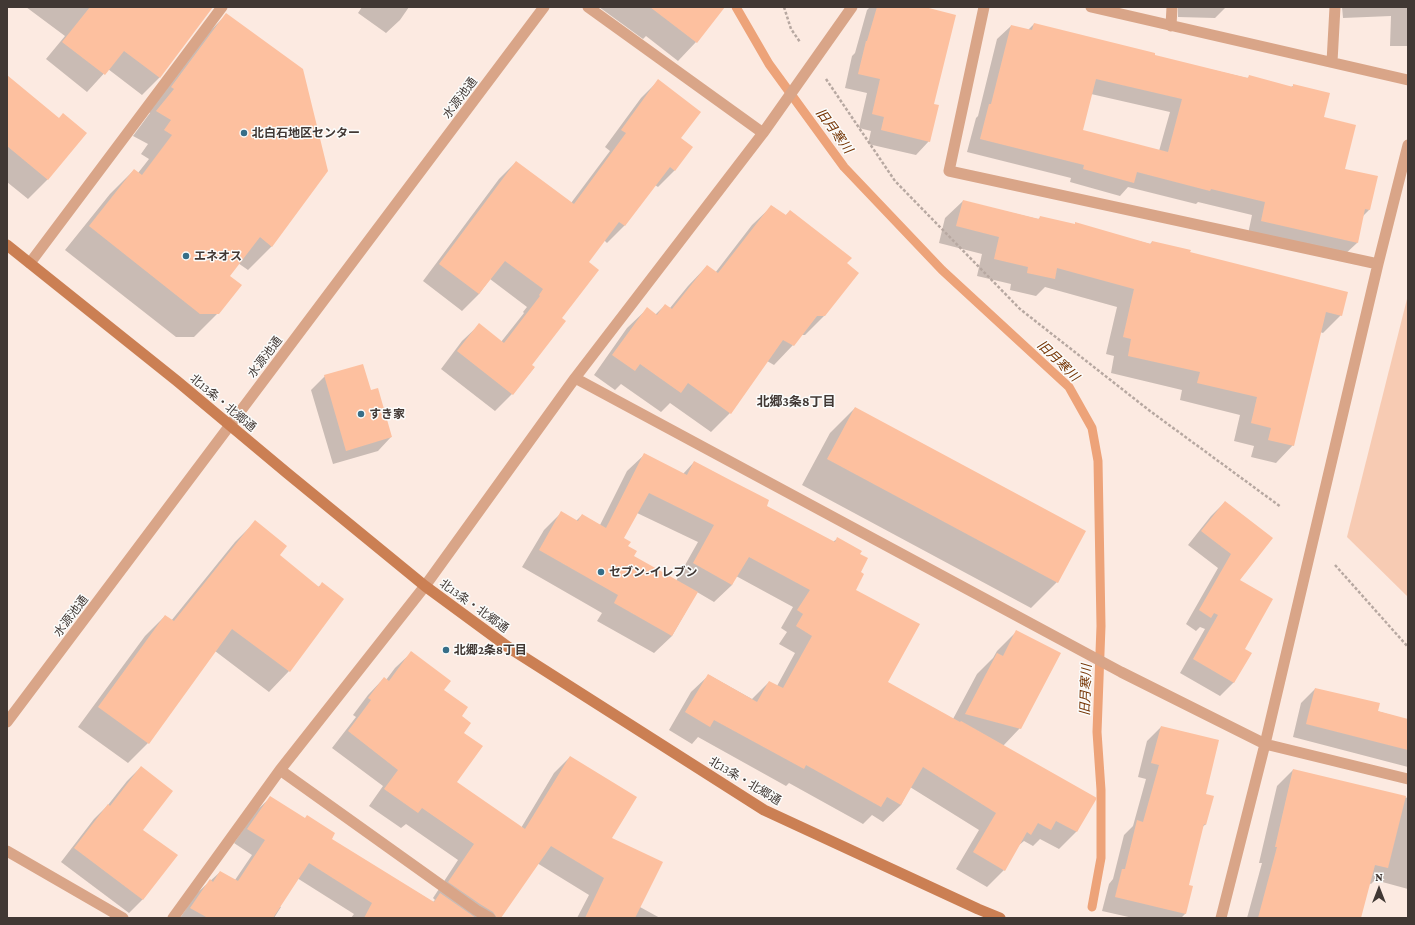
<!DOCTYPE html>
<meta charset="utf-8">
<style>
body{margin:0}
#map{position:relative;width:1415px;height:925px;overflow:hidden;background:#fceae1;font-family:"Crimson Pro",serif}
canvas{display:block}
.frame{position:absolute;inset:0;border:8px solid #413834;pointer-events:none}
.north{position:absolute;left:1359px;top:869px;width:40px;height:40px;-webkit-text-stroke:3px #fbfcfb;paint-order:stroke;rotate:0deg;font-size:11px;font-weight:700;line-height:16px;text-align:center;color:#413834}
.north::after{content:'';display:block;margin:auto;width:14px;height:18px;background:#413834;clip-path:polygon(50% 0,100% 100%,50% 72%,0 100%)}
</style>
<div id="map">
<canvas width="1415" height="925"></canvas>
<div class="frame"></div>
<div class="north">N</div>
</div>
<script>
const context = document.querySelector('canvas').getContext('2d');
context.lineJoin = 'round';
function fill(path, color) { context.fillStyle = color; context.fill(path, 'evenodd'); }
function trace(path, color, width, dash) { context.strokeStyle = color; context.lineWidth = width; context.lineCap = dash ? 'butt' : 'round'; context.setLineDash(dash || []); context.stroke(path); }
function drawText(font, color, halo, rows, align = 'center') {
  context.font = font + ' "Crimson Pro","Noto Sans JP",serif'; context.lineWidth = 3; context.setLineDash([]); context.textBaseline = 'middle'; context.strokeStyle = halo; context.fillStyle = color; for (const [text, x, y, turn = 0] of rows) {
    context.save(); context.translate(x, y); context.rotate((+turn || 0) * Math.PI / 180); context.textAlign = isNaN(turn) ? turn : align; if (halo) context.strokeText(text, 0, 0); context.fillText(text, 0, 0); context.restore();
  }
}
const green = new Path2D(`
 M 1408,295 L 1408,597 L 1347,537 Z`);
const shadow = new Path2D(`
 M 26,7 L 212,7 L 159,78 L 142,95 L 108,69 L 87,92 L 46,59 L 65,36 Z
 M 362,7 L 409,7 L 400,20 L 386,33 L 358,13 Z
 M 599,7 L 712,7 L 696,42 L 678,61 L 646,36 L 643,39 Z
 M 870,7 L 922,7 L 933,105 L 929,141 L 916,155 L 868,144 L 871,131 L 859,128 L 867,93 L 845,88 L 852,56 L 855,53 L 867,10 Z
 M 1178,7 L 1226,7 L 1215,18 L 1178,17 Z
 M 1252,7 L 1296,7 L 1294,8 Z
 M 1342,7 L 1408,7 L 1408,46 L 1390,46 L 1391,16 L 1343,18 Z
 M 226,15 L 272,246 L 248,270 L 238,263 L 228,276 L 218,313 L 194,337 L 176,337 L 65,250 L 110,194 L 134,170 L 138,173 L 149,159 L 141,154 L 148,144 L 133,136 L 150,113 L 148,111 L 202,39 Z
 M 1034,24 L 1154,56 L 1247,78 L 1249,77 L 1291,87 L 1293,86 L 1322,118 L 1344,170 L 1377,177 L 1369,210 L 1362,217 L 1357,243 L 1343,256 L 1248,234 L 1252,215 L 1198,202 L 1196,204 L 1128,187 L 1120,196 L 1070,182 L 1071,178 L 967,152 L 976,118 L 978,116 L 997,39 L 1011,26 L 1028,30 ZM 1091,94 L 1170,112 L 1159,151 L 1081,131 Z
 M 7,77 L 48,179 L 28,199 L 7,182 Z
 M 658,81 L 680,138 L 675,170 L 658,187 L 655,185 L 624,226 L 607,243 L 604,240 L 587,262 L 561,318 L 531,365 L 534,368 L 512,394 L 495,411 L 441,369 L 462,341 L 479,325 L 501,342 L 524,313 L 523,312 L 527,307 L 490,279 L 479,294 L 462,311 L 423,281 L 499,179 L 516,162 L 571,203 L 610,151 L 605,147 L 641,98 Z
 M 963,201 L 1038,219 L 1040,218 L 1074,225 L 1075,224 L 1150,244 L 1152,242 L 1189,253 L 1341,315 L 1323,333 L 1320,332 L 1293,445 L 1276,463 L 1251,457 L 1254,446 L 1234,441 L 1240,415 L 1180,400 L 1182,390 L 1111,373 L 1114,356 L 1106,354 L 1117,307 L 1045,287 L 1036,296 L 1010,290 L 1011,284 L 977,276 L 982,254 L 939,243 L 945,218 Z
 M 772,206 L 785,216 L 790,211 L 846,263 L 825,315 L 805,335 L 801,335 L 793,345 L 774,365 L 767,361 L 730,413 L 711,432 L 670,403 L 661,412 L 621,384 L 615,390 L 594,375 L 627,328 L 647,309 L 655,315 L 665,305 L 670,308 L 688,286 L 707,266 L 715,273 L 752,225 Z
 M 325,376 L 391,437 L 378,451 L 333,464 L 311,390 Z
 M 855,408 L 1057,582 L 1031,608 L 802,485 L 830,433 Z
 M 645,454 L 683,474 L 694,462 L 765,506 L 833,542 L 838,538 L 859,555 L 859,573 L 854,590 L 887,683 L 953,719 L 977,674 L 993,658 L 997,651 L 1017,631 L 1020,728 L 1003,746 L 1095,799 L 1076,832 L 1059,849 L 1040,839 L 1033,846 L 1024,841 L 1018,846 L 1004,870 L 987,887 L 956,869 L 979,830 L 910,787 L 901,805 L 883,822 L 872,815 L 863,824 L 789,783 L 786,786 L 698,737 L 692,744 L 669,730 L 691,692 L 709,675 L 752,699 L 769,682 L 777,686 L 795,653 L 779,644 L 787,632 L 781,628 L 793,607 L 736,576 L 732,585 L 714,602 L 697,592 L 672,636 L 654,653 L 597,621 L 602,613 L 522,567 L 544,530 L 561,513 L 576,521 L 582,515 L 600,525 L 627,471 ZM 637,513 L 698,542 L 676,581 L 632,557 L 623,538 Z
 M 1225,502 L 1239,581 L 1243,650 L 1234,682 L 1220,696 L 1180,673 L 1205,629 L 1200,627 L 1196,631 L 1186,624 L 1218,568 L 1188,545 L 1211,516 Z
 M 255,522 L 278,555 L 318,587 L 322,584 L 343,599 L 289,671 L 269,692 L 215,651 L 148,743 L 128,763 L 78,727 L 145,636 L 165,616 L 171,621 L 235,542 Z
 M 412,652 L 443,690 L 460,716 L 463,733 L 456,783 L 521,828 L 554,773 L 570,757 L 611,838 L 640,907 L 660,918 L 577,918 L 589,895 L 537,863 L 509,905 L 495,918 L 351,918 L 354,914 L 297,878 L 279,906 L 281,907 L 274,918 L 180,918 L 196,894 L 220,872 L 235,880 L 252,855 L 234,843 L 256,811 L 270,798 L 305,819 L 330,839 L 433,902 L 435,900 L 433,898 L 458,860 L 406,824 L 401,828 L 369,806 L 383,786 L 332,748 L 356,717 L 353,715 L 368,695 L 384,678 L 386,680 L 395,668 Z
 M 1315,689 L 1377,711 L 1408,720 L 1408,767 L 1293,737 L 1301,703 Z
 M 1161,727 L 1205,795 L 1206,824 L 1201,828 L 1188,885 L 1186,913 L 1181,918 L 1133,918 L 1102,911 L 1109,884 L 1113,879 L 1124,835 L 1133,826 L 1146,779 L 1138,777 L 1147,741 Z
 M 141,767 L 142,830 L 176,856 L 142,900 L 129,913 L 61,862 L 94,819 L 108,805 L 127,781 Z
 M 1293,770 L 1408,798 L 1408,889 L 1375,880 L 1371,884 L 1369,883 L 1360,918 L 1247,918 L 1262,863 L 1259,863 L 1277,786 Z`);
const stream = new Path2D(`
 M 736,7 L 769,64 L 844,167 L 942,270 L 1069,387 L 1092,428 L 1098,461 L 1101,626 L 1097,732 L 1101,790 L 1101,858 L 1092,907`);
const building = new Path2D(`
 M 90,7 L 213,7 L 160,78 L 124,51 L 105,75 L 62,42 Z
 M 650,7 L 725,7 L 697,43 Z
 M 877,7 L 925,7 L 956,15 L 934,104 L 939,105 L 930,142 L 881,130 L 884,117 L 872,114 L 880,79 L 858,74 L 866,41 L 867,41 Z
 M 226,13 L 303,69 L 328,171 L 272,247 L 260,237 L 230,276 L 242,285 L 219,314 L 200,314 L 89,226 L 134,169 L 142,175 L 172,135 L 164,130 L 171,120 L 156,111 L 174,89 L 171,87 Z
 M 1034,23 L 1155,53 L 1155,55 L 1248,78 L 1249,75 L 1293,87 L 1293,84 L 1330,93 L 1324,117 L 1356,125 L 1345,169 L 1378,176 L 1370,210 L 1365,209 L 1358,243 L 1261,221 L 1265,202 L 1211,189 L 1210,191 L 1137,172 L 1134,183 L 1083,169 L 1084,165 L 980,139 L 989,104 L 991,104 L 1011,25 L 1032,30 ZM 1096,79 L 1182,99 L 1168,152 L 1083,130 Z
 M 7,75 L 59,118 L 63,113 L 87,133 L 48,180 L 7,146 Z
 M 658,79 L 701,112 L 681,138 L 693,147 L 675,171 L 670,167 L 625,226 L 619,222 L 589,262 L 599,270 L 562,318 L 566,321 L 532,365 L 535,367 L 513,395 L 457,351 L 479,323 L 504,343 L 540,296 L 539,295 L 543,289 L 505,261 L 479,294 L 439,264 L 516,161 L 574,204 L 626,133 L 621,130 Z
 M 963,200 L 1039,219 L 1040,216 L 1075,224 L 1075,222 L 1151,244 L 1152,241 L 1191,250 L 1190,252 L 1348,292 L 1342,316 L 1326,312 L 1294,446 L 1268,440 L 1271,428 L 1251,423 L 1257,397 L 1197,383 L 1200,372 L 1128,356 L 1131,339 L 1123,337 L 1134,289 L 1057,268 L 1055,279 L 1027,273 L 1028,267 L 994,259 L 999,237 L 956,226 Z
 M 771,205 L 786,215 L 790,210 L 852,258 L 847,263 L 859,273 L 825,316 L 817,316 L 794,346 L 783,340 L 731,414 L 688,383 L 681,393 L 640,364 L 635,371 L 612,355 L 647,307 L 657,315 L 665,304 L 672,309 L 707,265 L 718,273 Z
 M 363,364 L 371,390 L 378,388 L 392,437 L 346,451 L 324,375 Z
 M 855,407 L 1086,531 L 1058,583 L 827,459 Z
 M 644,453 L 687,475 L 694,461 L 732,481 L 769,500 L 767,506 L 835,542 L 837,537 L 862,551 L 860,554 L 868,558 L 861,572 L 864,574 L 856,590 L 920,624 L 888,682 L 960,722 L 961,721 L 1097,798 L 1077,832 L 1056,821 L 1051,830 L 1038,823 L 1031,835 L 1027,832 L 1005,871 L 973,852 L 996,813 L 923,767 L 901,805 L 887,797 L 881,807 L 806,765 L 804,769 L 714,720 L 710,727 L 685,712 L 708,674 L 757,702 L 769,681 L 783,688 L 812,636 L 796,626 L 803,614 L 797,610 L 810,590 L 749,557 L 732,585 L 693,563 L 714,525 L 649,493 L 624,538 L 631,542 L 628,546 L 637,551 L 634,556 L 698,592 L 672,636 L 614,603 L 618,595 L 539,550 L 561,511 L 578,521 L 582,514 L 606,528 Z
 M 1225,501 L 1273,538 L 1240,580 L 1273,599 L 1245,649 L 1252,653 L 1234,683 L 1193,659 L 1218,615 L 1214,613 L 1211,618 L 1199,610 L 1231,554 L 1201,531 Z
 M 255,520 L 287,546 L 280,555 L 319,587 L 322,582 L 344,599 L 290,672 L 232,629 L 149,744 L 98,707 L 165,615 L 174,621 Z
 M 1016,630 L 1061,653 L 1021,729 L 965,714 L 997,653 L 1003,656 Z
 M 411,651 L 451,681 L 444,690 L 468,707 L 462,716 L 471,723 L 464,733 L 483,746 L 457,782 L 525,829 L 570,756 L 637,797 L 612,838 L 663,862 L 635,918 L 585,918 L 604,878 L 551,846 L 501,918 L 497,918 L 493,912 L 480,904 L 448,882 L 474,844 L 422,808 L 418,813 L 384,789 L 398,770 L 348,731 L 371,700 L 368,698 L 384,677 L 389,681 Z
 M 1315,688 L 1380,703 L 1378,711 L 1408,719 L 1408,750 L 1306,724 Z
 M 1161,726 L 1219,740 L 1206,794 L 1214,796 L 1206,825 L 1204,824 L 1189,885 L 1193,886 L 1186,914 L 1115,897 L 1122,869 L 1125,869 L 1137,820 L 1143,822 L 1159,765 L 1151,763 Z
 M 141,766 L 173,791 L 143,830 L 178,855 L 143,900 L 74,848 L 108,804 L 110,806 Z
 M 1293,769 L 1406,796 L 1388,868 L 1375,865 L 1361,918 L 1258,918 L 1277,847 L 1275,847 Z
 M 270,796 L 305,818 L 307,815 L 335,833 L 332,839 L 434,902 L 440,893 L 476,918 L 364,918 L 372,903 L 309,863 L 273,918 L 208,918 L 190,908 L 210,879 L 213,882 L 220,871 L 238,881 L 265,840 L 247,829 Z`);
const path = new Path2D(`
 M 784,7 L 791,29 L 800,42
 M 826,79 L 895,181 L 1020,309 L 1150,411 L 1281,507
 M 1335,565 L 1408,647`);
const minor = new Path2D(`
 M 588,7 L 763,133
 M 984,7 L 949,171 L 1378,264
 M 1091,7 L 1408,80
 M 1171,26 L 1172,7
 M 1332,62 L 1335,7
 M 30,263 L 222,7
 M 575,378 L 1121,672 L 1265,744 L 1408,779
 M 280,770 L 476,910 L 490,918
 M 7,851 L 123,918
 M 173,918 L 280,770 L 425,586 L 575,378 L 763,133 L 852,7
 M 1221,918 L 1265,744 L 1378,264 L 1408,145`);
const tertiary = new Path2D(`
 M 7,722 L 544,7`);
const secondary = new Path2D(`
 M 7,245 L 177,381 L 287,473 L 425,586 L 508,647 L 764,810 L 978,909 L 1000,918`);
const markers = [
 [244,133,4,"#366e88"],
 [186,256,4,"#366e88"],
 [361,414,4,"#366e88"],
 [601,572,4,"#366e88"],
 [446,650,4,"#366e88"]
];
const streetNames = [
 ["水源池通",460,98,-53],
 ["水源池通",265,357,-53],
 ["北13条・北郷通",223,403,40],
 ["北13条・北郷通",474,606,36],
 ["水源池通",71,616,-53],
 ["北13条・北郷通",745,781,31]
];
const poiNames = [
 ["北白石地区センター",252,133],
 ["エネオス",194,256],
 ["すき家",369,414],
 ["セブン-イレブン",609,572],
 ["北郷2条8丁目",454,650]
];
const waterNames = [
 ["旧月寒川",834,131,54],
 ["旧月寒川",1058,361,44],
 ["旧月寒川",1086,690,-88]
];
const neighbourhoodNames = [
 ["北郷3条8丁目",796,402]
];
fill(green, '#f7cbb3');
fill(shadow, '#0003');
trace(stream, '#eda379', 9);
fill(building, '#fdc09f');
trace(path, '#b7a8a1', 2.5, [3, 2]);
trace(minor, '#d9a588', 11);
trace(tertiary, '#d9a588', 11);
trace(secondary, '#cb7f53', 11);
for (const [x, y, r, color] of markers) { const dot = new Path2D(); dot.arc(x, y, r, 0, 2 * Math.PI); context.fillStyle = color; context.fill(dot); trace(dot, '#fbfcfb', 1.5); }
drawText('12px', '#413834', '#fbfcfb', streetNames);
drawText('bold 12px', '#413834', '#fbfcfb', poiNames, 'left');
drawText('italic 13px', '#743200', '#fbfcfb', waterNames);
drawText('bold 13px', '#413834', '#fbfcfb', neighbourhoodNames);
</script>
